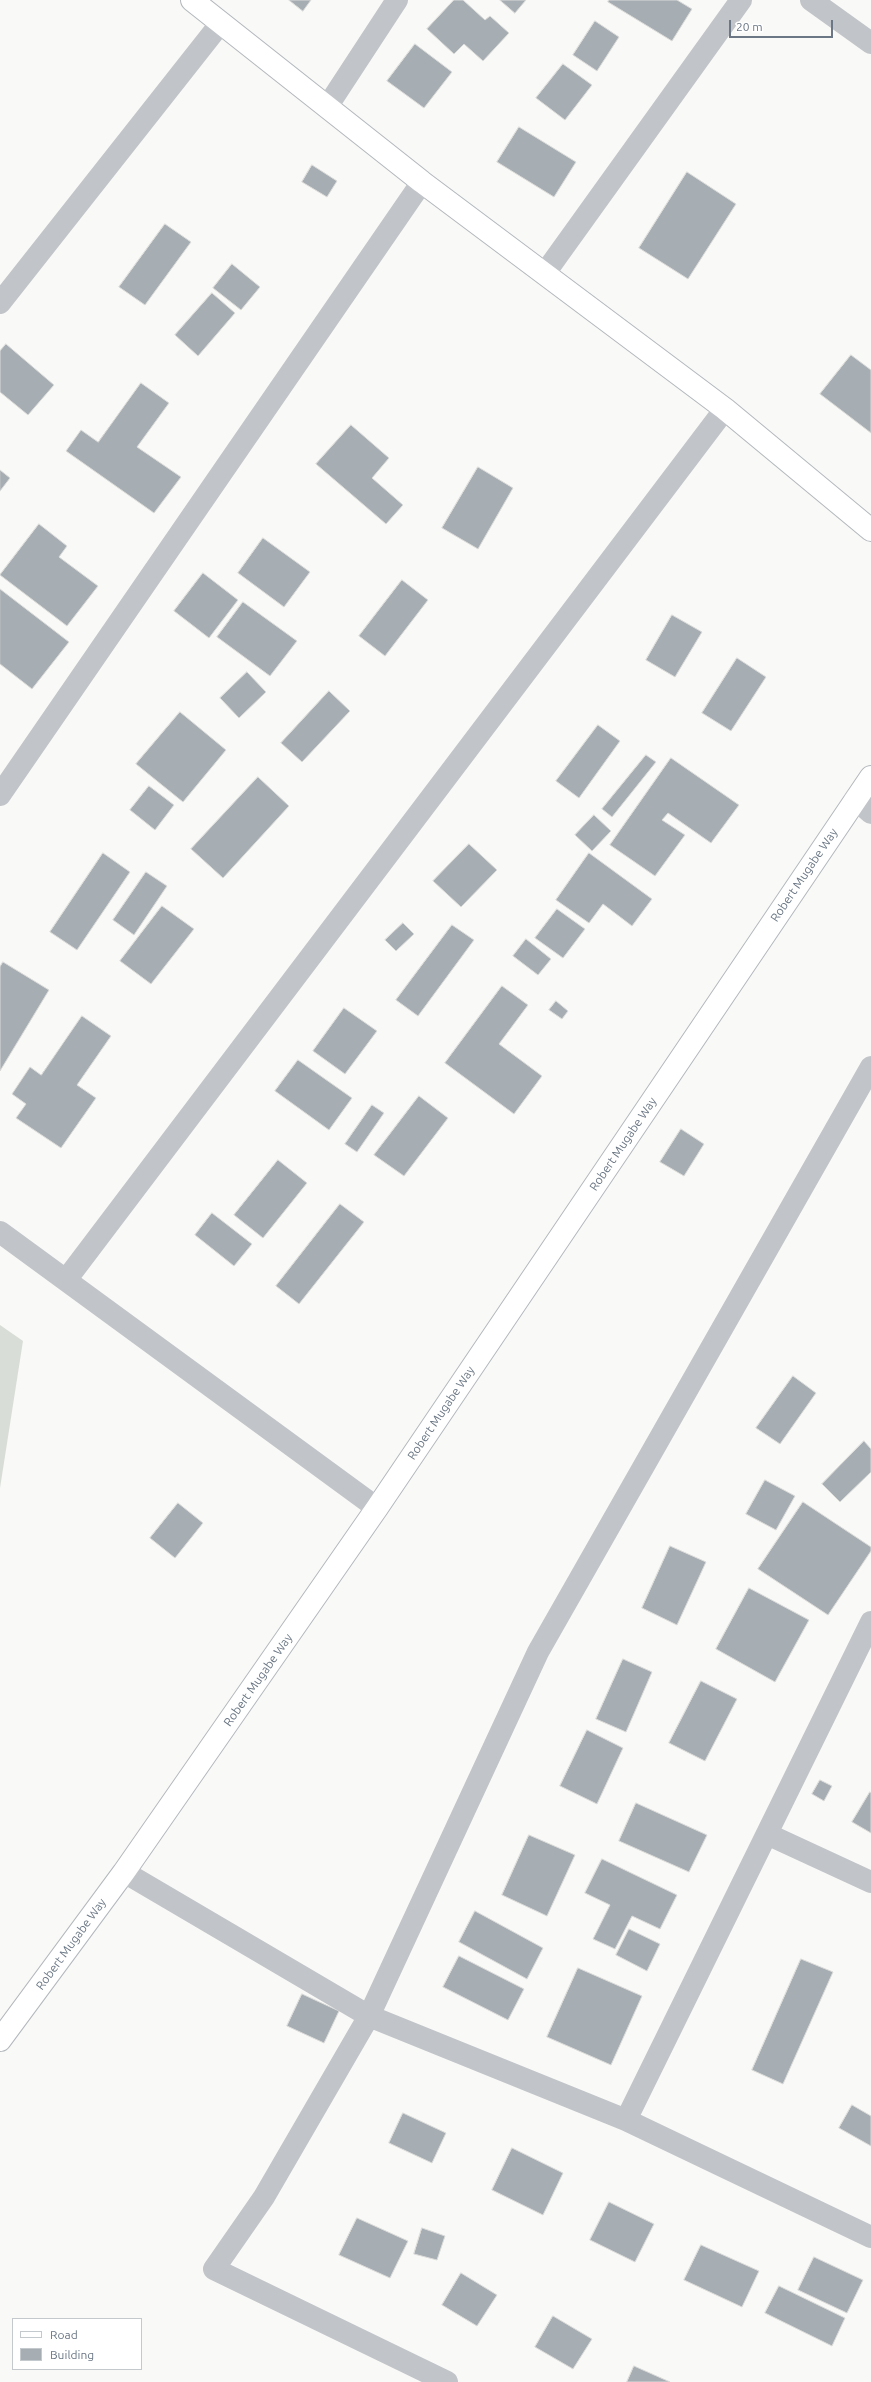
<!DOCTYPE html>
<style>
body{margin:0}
#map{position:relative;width:871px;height:2382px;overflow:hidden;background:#f9f9f7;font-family:Ubuntu,sans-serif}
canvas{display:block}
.legend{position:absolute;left:12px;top:2318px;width:130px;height:52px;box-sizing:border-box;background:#fff;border:1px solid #c4c9ce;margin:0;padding:5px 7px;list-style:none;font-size:12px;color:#6b7785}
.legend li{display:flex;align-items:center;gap:8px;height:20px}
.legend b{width:20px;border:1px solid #c4c9ce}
.scale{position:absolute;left:729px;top:20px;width:104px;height:18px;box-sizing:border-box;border:2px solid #6b7785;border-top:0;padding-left:5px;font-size:12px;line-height:14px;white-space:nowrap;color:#6b7785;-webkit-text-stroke:3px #fff;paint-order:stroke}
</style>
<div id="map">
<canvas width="871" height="2382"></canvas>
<ul class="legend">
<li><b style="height:5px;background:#fff"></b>Road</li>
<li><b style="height:11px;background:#a6adb3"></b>Building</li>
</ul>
<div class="scale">20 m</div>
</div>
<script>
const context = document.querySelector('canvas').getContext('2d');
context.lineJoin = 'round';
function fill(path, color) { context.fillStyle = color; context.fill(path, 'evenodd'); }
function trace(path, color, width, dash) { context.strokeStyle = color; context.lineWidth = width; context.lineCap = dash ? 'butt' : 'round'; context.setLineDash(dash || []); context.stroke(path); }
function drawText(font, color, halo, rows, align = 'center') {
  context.font = font + ' Ubuntu,sans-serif'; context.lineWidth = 4; context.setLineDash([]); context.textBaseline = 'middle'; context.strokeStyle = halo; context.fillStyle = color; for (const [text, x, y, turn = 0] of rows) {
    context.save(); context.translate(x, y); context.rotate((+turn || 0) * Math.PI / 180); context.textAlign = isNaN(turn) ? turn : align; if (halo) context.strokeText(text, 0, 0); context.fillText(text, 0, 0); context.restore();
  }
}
const green = new Path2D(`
 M 0,1325 L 23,1341 L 0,1488 Z`);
const building = new Path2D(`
 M 289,0 L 311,0 L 303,11 Z
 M 454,0 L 463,0 L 485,20 L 490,16 L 509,33 L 483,61 L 464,44 L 454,54 L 427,29 Z
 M 500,0 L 526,0 L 515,13 Z
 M 609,0 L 677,0 L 692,9 L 672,41 L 608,2 Z
 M 595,21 L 619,37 L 597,71 L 573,55 Z
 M 415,44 L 452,72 L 424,108 L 387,81 Z
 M 563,64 L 592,85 L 565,120 L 536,98 Z
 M 519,127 L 576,162 L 554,197 L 497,162 Z
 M 312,165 L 337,181 L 327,197 L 302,182 Z
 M 687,172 L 736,204 L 688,279 L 639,248 Z
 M 165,224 L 191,242 L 145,305 L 119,287 Z
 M 232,264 L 260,287 L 241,310 L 213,288 Z
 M 212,293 L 235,313 L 198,356 L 175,335 Z
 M 6,344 L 54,385 L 28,415 L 0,392 L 0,351 Z
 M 851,355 L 871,370 L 871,433 L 820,394 Z
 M 141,383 L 169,403 L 137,447 L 181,477 L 154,513 L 66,451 L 81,430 L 98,442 Z
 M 351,425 L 389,458 L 372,478 L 403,505 L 386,524 L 316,464 Z
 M 478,467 L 513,488 L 478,549 L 442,528 Z
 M 0,470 L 10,478 L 0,491 Z
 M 39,524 L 67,546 L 59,557 L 98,586 L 67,626 L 0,575 Z
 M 263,538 L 310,572 L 284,607 L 238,573 Z
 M 203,573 L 238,600 L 209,638 L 174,611 Z
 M 402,580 L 428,600 L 385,656 L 359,636 Z
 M 0,589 L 69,642 L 32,689 L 0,664 Z
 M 243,602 L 297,641 L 270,676 L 217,637 Z
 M 672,615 L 702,632 L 675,677 L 646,660 Z
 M 737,658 L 766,677 L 731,731 L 702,713 Z
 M 247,672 L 266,692 L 239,718 L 220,698 Z
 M 329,691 L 350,711 L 302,762 L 281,743 Z
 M 180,712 L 226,750 L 183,802 L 136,764 Z
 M 598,725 L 620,741 L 579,798 L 556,781 Z
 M 646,755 L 656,762 L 612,817 L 602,809 Z
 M 671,758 L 739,805 L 711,843 L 668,813 L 662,820 L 685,835 L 655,876 L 610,845 Z
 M 258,777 L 289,806 L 223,878 L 191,849 Z
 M 149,786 L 174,805 L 155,830 L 130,810 Z
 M 594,815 L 611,831 L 592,851 L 575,835 Z
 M 469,844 L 497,870 L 461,907 L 433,881 Z
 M 103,853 L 130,872 L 77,950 L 50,932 Z
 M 589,853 L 652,899 L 632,926 L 603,904 L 589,923 L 556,900 Z
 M 146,872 L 167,886 L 134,935 L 113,920 Z
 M 162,906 L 194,929 L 151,984 L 120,961 Z
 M 557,909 L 585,929 L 563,958 L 535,938 Z
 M 403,923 L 414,934 L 396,951 L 385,940 Z
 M 452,925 L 474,940 L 418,1016 L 396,1000 Z
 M 526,939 L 551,959 L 538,975 L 513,956 Z
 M 3,962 L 49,990 L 0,1071 L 0,967 Z
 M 502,986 L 528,1005 L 499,1044 L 542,1076 L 514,1114 L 445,1063 Z
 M 556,1001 L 568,1011 L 562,1019 L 549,1010 Z
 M 344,1008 L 377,1031 L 345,1074 L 313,1051 Z
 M 82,1016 L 111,1036 L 77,1085 L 96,1098 L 61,1148 L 16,1118 L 26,1104 L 12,1094 L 30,1067 L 41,1075 Z
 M 298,1060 L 352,1098 L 329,1130 L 275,1091 Z
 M 419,1096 L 448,1118 L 404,1176 L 374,1155 Z
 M 372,1105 L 384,1113 L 357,1152 L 345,1144 Z
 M 681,1129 L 704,1144 L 684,1176 L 660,1162 Z
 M 278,1160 L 307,1183 L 263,1238 L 234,1215 Z
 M 340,1204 L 364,1222 L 299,1304 L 276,1286 Z
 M 212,1213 L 252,1244 L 234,1266 L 195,1235 Z
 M 793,1376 L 816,1393 L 780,1444 L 756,1428 Z
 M 864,1441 L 871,1449 L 871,1472 L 840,1502 L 822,1484 Z
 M 765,1480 L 795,1496 L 776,1530 L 746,1514 Z
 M 803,1502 L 871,1547 L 871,1551 L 828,1615 L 758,1569 Z
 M 178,1503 L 203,1523 L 175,1558 L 150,1538 Z
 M 670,1546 L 706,1562 L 677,1625 L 642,1608 Z
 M 749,1588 L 809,1620 L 775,1682 L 716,1649 Z
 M 623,1659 L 652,1672 L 626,1732 L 596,1719 Z
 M 701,1681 L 737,1699 L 705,1761 L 669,1743 Z
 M 587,1730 L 623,1748 L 597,1804 L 560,1786 Z
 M 820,1780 L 832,1786 L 824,1801 L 812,1794 Z
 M 870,1792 L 871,1793 L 871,1833 L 852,1822 Z
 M 636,1803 L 707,1835 L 689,1872 L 619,1841 Z
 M 529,1835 L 575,1855 L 547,1916 L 502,1895 Z
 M 602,1859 L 677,1895 L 660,1929 L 632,1916 L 615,1949 L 593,1939 L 610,1905 L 585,1893 Z
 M 475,1911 L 543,1948 L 527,1979 L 459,1942 Z
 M 629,1929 L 660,1944 L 647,1971 L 616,1955 Z
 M 459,1956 L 524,1989 L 508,2020 L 443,1987 Z
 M 801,1959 L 833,1972 L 783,2084 L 752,2070 Z
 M 578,1968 L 642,1996 L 611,2065 L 547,2037 Z
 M 302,1994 L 339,2011 L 324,2043 L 287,2026 Z
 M 852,2105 L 871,2116 L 871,2146 L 839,2128 Z
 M 403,2113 L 446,2133 L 432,2163 L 389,2143 Z
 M 512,2148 L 563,2173 L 543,2215 L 492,2190 Z
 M 609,2202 L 654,2224 L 635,2262 L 590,2240 Z
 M 357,2218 L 408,2241 L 390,2278 L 339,2255 Z
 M 422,2228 L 445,2236 L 437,2260 L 414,2254 Z
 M 701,2245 L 759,2271 L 742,2307 L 684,2280 Z
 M 814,2257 L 863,2280 L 847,2313 L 798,2290 Z
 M 461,2273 L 497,2295 L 477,2326 L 442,2305 Z
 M 779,2286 L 845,2318 L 832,2346 L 765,2313 Z
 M 553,2316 L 592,2339 L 573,2369 L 535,2347 Z
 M 634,2366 L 670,2382 L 627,2382 Z`);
const street = new Path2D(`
 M 811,0 L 871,43
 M 327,107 L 397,0
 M 545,273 L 741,0
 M 0,303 L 220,24
 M 0,795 L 422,182
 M 855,799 L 871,813
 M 0,1232 L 377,1508
 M 66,1280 L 725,409
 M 767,1834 L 871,1882
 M 124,1872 L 369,2016 L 626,2120 L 871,2237
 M 626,2120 L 871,1622
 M 447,2382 L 214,2269 L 264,2197 L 369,2016 L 538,1652 L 871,1067`);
const secondary = new Path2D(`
 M 192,0 L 422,182 L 725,409 L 871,530
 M 0,2040 L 124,1872 L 377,1508 L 871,777`);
const streetNames = [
 ["Robert Mugabe Way",804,875,-56],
 ["Robert Mugabe Way",623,1144,-56],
 ["Robert Mugabe Way",441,1413,-56],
 ["Robert Mugabe Way",258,1680,-55],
 ["Robert Mugabe Way",71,1944,-54]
];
fill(green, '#d8ddd7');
fill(building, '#a6adb3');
trace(building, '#dbdbd9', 1);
trace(secondary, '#b3b8bd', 24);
trace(street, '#c1c4c8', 22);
trace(secondary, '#fff', 22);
drawText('12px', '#6b7785', '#fff', streetNames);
</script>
